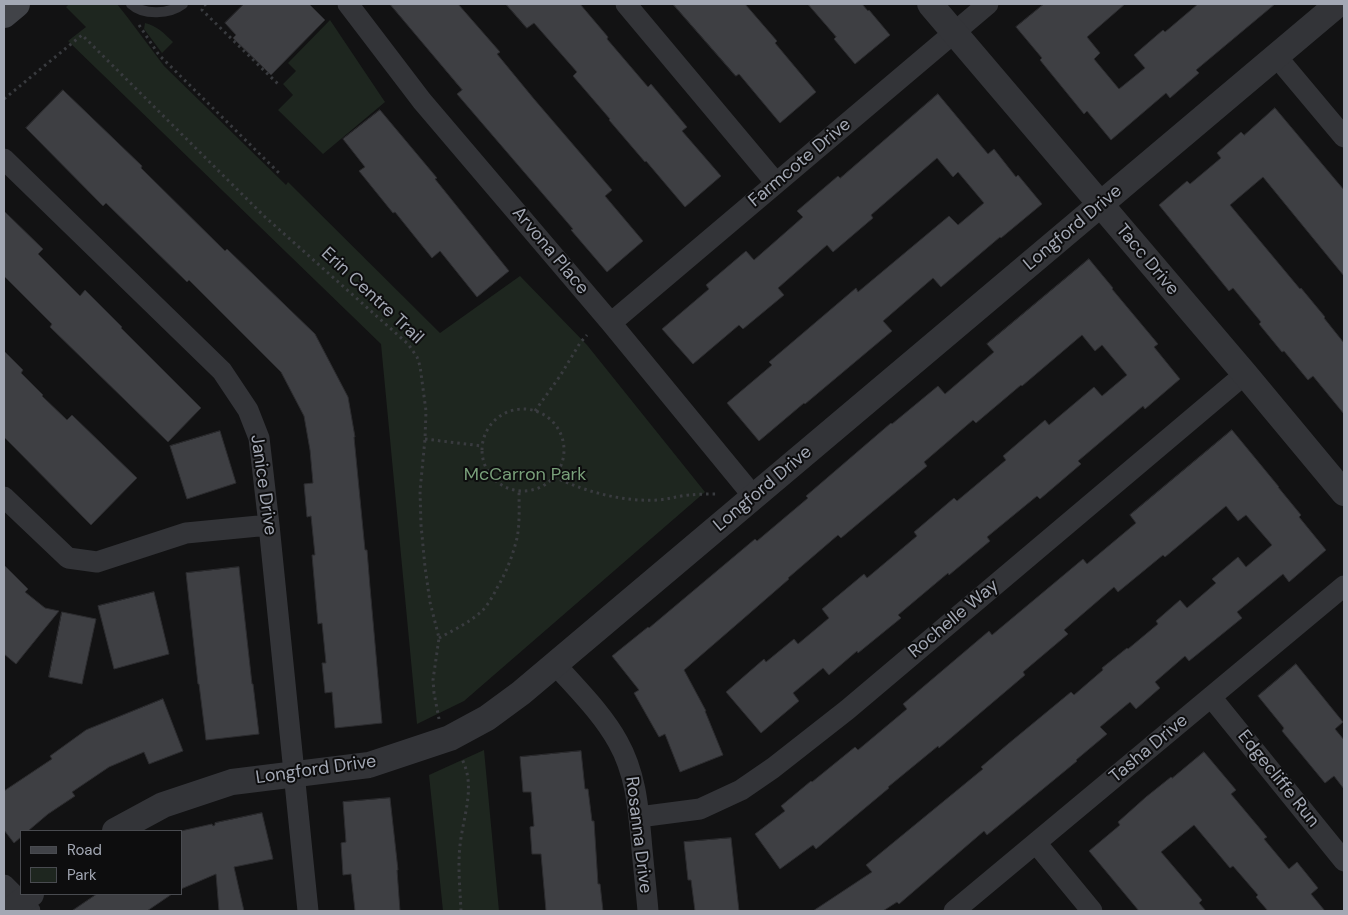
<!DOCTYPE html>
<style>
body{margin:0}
#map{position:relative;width:1348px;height:915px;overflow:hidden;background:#121213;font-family:"DM Sans",sans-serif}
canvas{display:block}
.frame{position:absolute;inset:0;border:5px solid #a3a8b4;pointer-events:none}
.legend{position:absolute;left:20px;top:830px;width:162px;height:65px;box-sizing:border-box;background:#0d0d0e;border:1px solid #494b50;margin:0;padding:6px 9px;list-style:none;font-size:15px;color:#a3a8b4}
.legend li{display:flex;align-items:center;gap:10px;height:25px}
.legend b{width:25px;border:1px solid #494b50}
</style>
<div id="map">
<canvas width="1348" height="915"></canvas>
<div class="frame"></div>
<ul class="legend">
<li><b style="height:6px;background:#414348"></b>Road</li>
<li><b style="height:14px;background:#1e261f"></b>Park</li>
</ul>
</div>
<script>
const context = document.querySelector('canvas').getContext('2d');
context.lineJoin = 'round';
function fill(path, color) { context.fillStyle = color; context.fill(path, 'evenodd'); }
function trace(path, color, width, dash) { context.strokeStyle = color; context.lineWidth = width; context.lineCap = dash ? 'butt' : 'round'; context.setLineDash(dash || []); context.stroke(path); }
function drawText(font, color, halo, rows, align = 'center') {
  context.font = font + ' "DM Sans",sans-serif'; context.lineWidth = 4; context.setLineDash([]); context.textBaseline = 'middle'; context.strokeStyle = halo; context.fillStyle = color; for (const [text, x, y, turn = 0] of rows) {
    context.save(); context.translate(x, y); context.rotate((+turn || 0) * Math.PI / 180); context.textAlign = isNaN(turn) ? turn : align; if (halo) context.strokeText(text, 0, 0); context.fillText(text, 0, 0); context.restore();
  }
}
const green = new Path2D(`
 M 69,4 L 117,4 L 128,18 L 164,66 L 286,185 L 288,182 L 440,333 L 520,276 L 587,345 L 705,492 L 464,701 L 417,724 L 381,344 L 68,41 L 86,27 L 66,7 Z
 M 330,20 L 385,102 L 323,154 L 278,110 L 293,95 L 283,84 L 296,71 L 288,63 Z
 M 145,23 C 157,26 164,33 173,42 L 162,53 L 144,29 Z
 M 484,750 L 499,911 L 443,911 L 429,775 Z`);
const building = new Path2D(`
 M 244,4 L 309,4 L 325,20 L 271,75 L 233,38 L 236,35 L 225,23 Z
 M 390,4 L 458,4 L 500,52 L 497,54 L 534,99 L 612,190 L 605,196 L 643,241 L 607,272 L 571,230 L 573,229 L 457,94 L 462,90 Z
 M 506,4 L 580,4 L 608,37 L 607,39 L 648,87 L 651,84 L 687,127 L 682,131 L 721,176 L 685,207 L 646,161 L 645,162 L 609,120 L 610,119 L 573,76 L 577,72 L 534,23 L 527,28 Z
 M 673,4 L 745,4 L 777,41 L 775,43 L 816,92 L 780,123 L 739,74 L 736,76 Z
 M 808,4 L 862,4 L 868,11 L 869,10 L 890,35 L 855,64 L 834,39 L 836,37 Z
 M 1044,4 L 1125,4 L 1087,37 L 1100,53 L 1094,59 L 1119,89 L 1145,68 L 1134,55 L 1163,30 L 1165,32 L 1198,4 L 1275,4 L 1196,70 L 1199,73 L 1170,98 L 1166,93 L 1111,140 L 1087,111 L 1084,114 L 1040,60 L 1042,58 L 1016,27 Z
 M 63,90 L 142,166 L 141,168 L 225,251 L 227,249 L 315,334 L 348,397 L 355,437 L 354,437 L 365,550 L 367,550 L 370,587 L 382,723 L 335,728 L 332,692 L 325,693 L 322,663 L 326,663 L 322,623 L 318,624 L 312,555 L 315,555 L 311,516 L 307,517 L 304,484 L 313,483 L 310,450 L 304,416 L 281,372 L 189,280 L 187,282 L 106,203 L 103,206 L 26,128 Z
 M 938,94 L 988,154 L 994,149 L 1016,177 L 1018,175 L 1042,204 L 1001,238 L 1000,237 L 941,287 L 933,278 L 883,321 L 892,331 L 805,404 L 804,403 L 759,441 L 727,403 L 772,365 L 769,362 L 856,288 L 858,292 L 949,216 L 958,225 L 984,203 L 958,172 L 953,177 L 937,158 L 871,215 L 873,218 L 833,252 L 827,245 L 778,288 L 784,295 L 743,329 L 739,325 L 693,364 L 662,329 L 709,289 L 706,285 L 746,251 L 754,260 L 803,217 L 797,211 L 838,176 L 840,178 Z
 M 1275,108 L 1344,190 L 1344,276 L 1263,177 L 1230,205 L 1300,289 L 1301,288 L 1325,317 L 1324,318 L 1344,343 L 1344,414 L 1313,376 L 1308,380 L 1284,351 L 1282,352 L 1259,324 L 1261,322 L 1233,288 L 1229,291 L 1159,205 L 1187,181 L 1190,184 L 1221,158 L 1217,153 L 1241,132 L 1244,135 Z
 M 380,110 L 437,178 L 435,179 L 509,271 L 477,297 L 440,251 L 432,258 L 395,212 L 393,213 L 359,171 L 365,167 L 343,139 Z
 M 4,211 L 43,249 L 38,254 L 80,296 L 85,290 L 122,327 L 121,328 L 201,408 L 168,442 L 50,327 L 52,324 L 4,276 Z
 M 1089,259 L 1113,288 L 1112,289 L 1158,344 L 1154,347 L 1180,379 L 1145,409 L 1143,406 L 1078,461 L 1081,464 L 1040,499 L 1037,496 L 987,537 L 990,541 L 949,575 L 948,573 L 898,615 L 901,618 L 858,653 L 857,651 L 829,675 L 823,668 L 793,693 L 799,701 L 761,733 L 726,692 L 764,659 L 766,662 L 794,639 L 798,644 L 829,618 L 822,609 L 864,574 L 867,578 L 917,536 L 914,532 L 954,498 L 957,501 L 1006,460 L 1003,456 L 1045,420 L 1049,425 L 1094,387 L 1102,396 L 1127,375 L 1102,345 L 1095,351 L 1082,335 L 1022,386 L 1021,385 L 976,423 L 973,420 L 924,462 L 927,466 L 841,538 L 838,535 L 788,578 L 789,579 L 743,619 L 684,670 L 706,711 L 705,711 L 723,755 L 680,772 L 665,734 L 659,737 L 634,693 L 639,690 L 612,656 L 648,627 L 649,628 L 755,539 L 757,541 L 808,498 L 806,496 L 891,423 L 892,424 L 938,386 L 945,394 L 994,352 L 987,344 Z
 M 4,351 L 23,370 L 21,373 L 43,395 L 42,396 L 67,420 L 72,415 L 137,478 L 91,525 L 4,437 Z
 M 1232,430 L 1279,487 L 1278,487 L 1301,515 L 1299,517 L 1326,550 L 1289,582 L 1283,574 L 1237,612 L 1242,618 L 1189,661 L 1185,656 L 1155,682 L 1160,688 L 1136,709 L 1130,702 L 1100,727 L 1107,734 L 1076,760 L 1077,761 L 987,835 L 984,831 L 899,904 L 897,902 L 883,911 L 813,911 L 872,872 L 866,865 L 983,769 L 981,767 L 1008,744 L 1071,692 L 1074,695 L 1103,670 L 1102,668 L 1127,648 L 1128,649 L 1158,624 L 1156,621 L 1180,600 L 1187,608 L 1216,583 L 1212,579 L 1238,557 L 1246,567 L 1272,545 L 1246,515 L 1238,521 L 1226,506 L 1165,557 L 1163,555 L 1118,592 L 1114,587 L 1064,630 L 1068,634 L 1023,672 L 1025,675 L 939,748 L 938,746 L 888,787 L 889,788 L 816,849 L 813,845 L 780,869 L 755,834 L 785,811 L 781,806 L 811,781 L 812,782 L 855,747 L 858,750 L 907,709 L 903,704 L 989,631 L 992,635 L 1083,559 L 1087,564 L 1136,523 L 1130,515 Z
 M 220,431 L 236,483 L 187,499 L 170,446 Z
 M 4,565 L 28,589 L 25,592 L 45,608 L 59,611 L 16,664 L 4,654 Z
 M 239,567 L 252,684 L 253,684 L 259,734 L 206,740 L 199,684 L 198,684 L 186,573 Z
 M 154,592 L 169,654 L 114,669 L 98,606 Z
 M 62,612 L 96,619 L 82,684 L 49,677 Z
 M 1296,664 L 1343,722 L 1335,729 L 1344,740 L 1344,789 L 1334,776 L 1325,783 L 1282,731 L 1284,728 L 1258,696 Z
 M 163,699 L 183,751 L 149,764 L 144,752 L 109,767 L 72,792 L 75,796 L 48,814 L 28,831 L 21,831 L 21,837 L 14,843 L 4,830 L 4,791 L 52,759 L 50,756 L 86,730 Z
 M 581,751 L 585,789 L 588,789 L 592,821 L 594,821 L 598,884 L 600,884 L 603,911 L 546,911 L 541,854 L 532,854 L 530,827 L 534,826 L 531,792 L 523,792 L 520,757 Z
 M 1204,752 L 1236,790 L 1231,794 L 1267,837 L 1264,839 L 1289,869 L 1297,862 L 1318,888 L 1311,894 L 1325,911 L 1268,911 L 1256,897 L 1258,895 L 1233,866 L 1230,868 L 1194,825 L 1161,852 L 1202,900 L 1199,903 L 1206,911 L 1139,911 L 1089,851 L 1120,825 L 1118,822 L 1146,797 L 1171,777 L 1172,778 Z
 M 390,798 L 398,870 L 397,870 L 400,911 L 355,911 L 351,874 L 343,875 L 341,843 L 346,842 L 343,802 Z
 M 262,813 L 273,859 L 234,867 L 244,911 L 219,911 L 216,874 L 181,889 L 181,831 L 212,824 L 213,826 L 215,825 L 215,823 Z
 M 731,838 L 739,911 L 695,911 L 691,880 L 688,880 L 684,842 Z
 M 97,894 L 172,894 L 147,911 L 72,911 Z`);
const path = new Path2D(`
 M 206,4 L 203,6 L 202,10 L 278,84
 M 139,25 L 159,55 L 279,173
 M 4,99 L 82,35 L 264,216 L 408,344 L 417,357 L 420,366 L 426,411 L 425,439 L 420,491 L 421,525 L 425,567 L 430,602 L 439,638 L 433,680 L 434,693 L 439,719
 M482 450a41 41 0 1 1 82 0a41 41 0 1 1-82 0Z
 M 535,411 L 560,376 L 580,343 L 587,335
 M 425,439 L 482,446
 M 554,477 C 587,492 622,502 658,500 C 669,499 678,496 689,495 C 698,494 709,494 719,494
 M 439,638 C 454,630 470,622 482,611 C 488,605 493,596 497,588 C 506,573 513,555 517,538 C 520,523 519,507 519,491
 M 461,911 C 460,887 457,862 461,838 C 465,811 475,785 462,759`);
const service = new Path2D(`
 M 131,4 C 144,16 170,14 183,4`);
const minor = new Path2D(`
 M 348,4 L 422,101 L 611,323 L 754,497
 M 626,4 L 776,183
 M 1276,56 L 1344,137
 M 4,159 L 222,371 L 248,410 L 259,438 L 269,525 L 308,911
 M 611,323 L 988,4
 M 4,497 L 68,558 L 97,562 L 186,533 L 269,525
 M 555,664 C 577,689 602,713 618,742 C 635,772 638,805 641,838 C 643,863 646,887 648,911
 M 1211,697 L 1344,861
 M 639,817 L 700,809 L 741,790 L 773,768 L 847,710 L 1245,374
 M 1036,843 L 1092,911
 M 4,885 L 30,911
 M 954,911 L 1344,586`);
const tertiary = new Path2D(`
 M 930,4 L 1245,374 L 1344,493
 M 115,831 L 163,805 L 232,782 L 369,765 L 450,738 L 487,718 L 521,693 L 1338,4
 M 9,911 L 31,894`);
const secondary = new Path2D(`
 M 4,14 L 16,4`);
const streetNames = [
 ["Farmcote Drive",800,163,-40],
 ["Longford Drive",1073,228,-40],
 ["Arvona Place",550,251,50],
 ["Tacc Drive",1147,260,50],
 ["Erin Centre Trail",372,296,43],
 ["Janice Drive",263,485,82],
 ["Longford Drive",763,489,-40],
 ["Rochelle Way",954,619,-40],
 ["Tasha Drive",1149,749,-40],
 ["Longford Drive",316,770,-8],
 ["Edgecliffe Run",1278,779,51],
 ["Rosanna Drive",638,835,83]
];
const parkNames = [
 ["McCarron Park",525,475]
];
fill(green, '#1e261f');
fill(building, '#3e3f43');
trace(building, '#2c2c2f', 1);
trace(path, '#393b3f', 3, [2.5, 4]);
trace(service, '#333438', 10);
trace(minor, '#333438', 21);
trace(tertiary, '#333438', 26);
trace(secondary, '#414348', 28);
drawText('18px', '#a3a8b4', '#0d0d0e', streetNames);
drawText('18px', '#79a07a', '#0d0d0e', parkNames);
</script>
